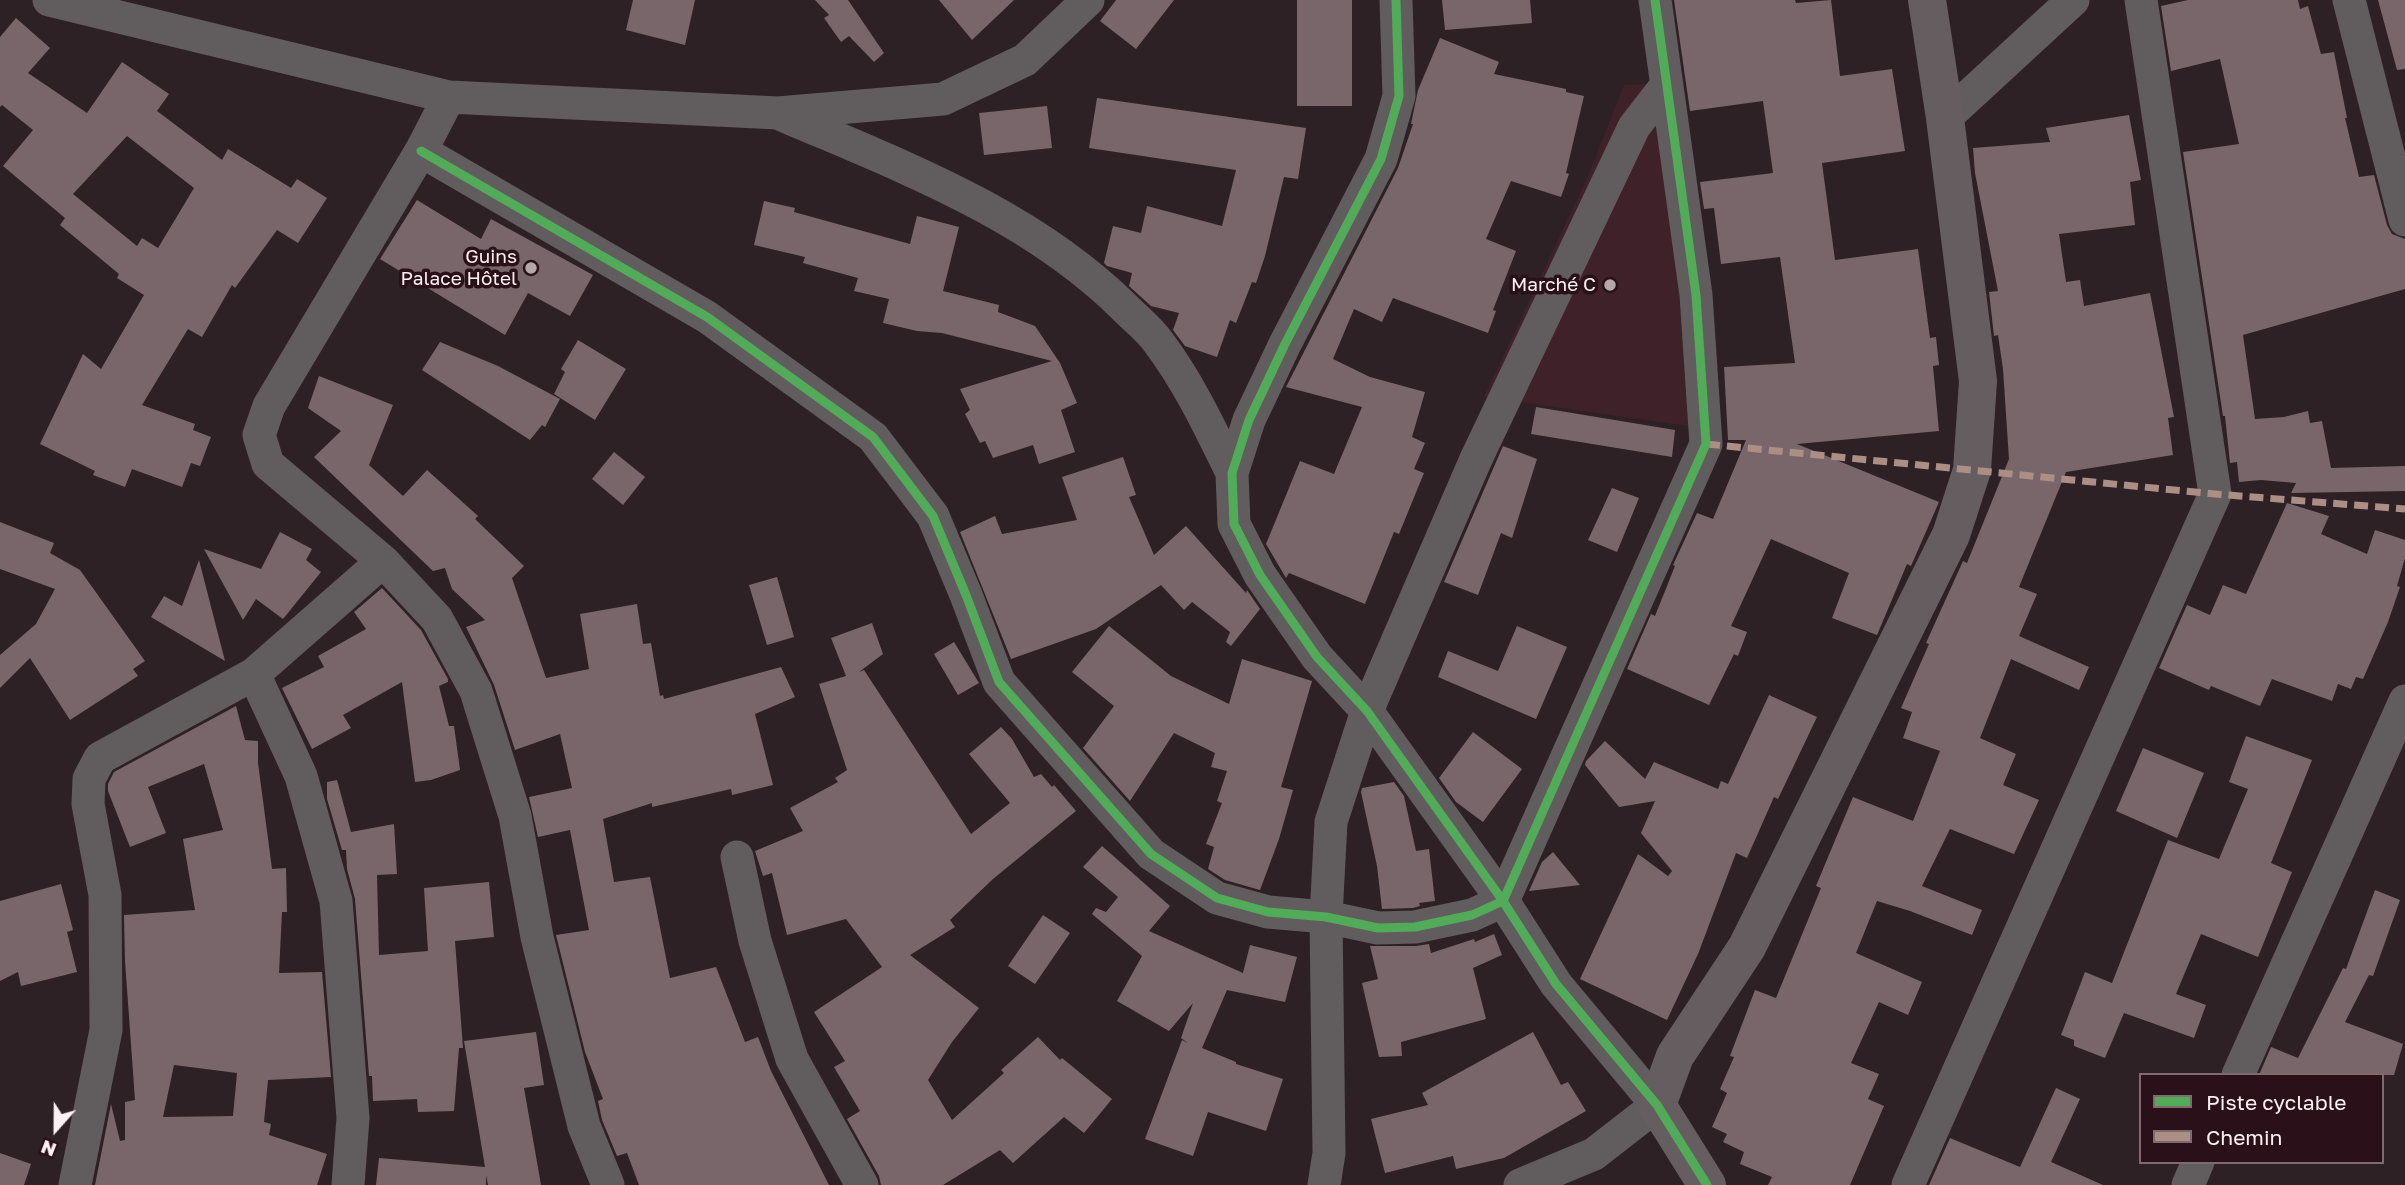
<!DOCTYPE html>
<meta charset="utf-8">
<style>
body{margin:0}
#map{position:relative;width:2405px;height:1185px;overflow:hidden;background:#2e2125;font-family:"Golos Text",sans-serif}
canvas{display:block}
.legend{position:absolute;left:2139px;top:1073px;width:245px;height:91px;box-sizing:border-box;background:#2a1119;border:2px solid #7f6a70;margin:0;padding:9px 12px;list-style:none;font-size:21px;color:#fef0f3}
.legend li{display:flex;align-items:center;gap:14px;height:35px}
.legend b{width:35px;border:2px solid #7f6a70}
.north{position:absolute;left:21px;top:1094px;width:70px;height:70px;-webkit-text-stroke:5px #2a1119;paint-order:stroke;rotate:201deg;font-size:19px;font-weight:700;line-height:28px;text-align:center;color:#fef0f3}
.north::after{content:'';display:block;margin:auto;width:24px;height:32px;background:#fef0f3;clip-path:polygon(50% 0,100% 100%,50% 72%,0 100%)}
</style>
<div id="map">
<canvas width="2405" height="1185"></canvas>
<ul class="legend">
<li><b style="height:9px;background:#51ab58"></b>Piste cyclable</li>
<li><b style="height:9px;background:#ac8f84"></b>Chemin</li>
</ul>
<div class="north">N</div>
</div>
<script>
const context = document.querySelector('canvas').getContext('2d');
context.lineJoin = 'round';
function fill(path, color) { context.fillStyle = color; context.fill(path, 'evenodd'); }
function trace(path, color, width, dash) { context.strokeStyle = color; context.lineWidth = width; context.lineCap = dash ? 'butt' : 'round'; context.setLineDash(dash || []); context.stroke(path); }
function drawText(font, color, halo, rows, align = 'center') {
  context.font = font + ' "Golos Text",sans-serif'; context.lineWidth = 7; context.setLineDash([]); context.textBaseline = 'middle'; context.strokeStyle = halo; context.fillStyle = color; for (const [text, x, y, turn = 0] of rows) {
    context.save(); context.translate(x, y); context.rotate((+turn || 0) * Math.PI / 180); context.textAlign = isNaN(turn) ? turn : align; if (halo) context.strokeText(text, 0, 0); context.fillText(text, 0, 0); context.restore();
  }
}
const built = new Path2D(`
 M 1659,83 L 1701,428 L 1484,397 L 1589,174 L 1624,85 Z`);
const building = new Path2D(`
 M 633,0 L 695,0 L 685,45 L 626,30 Z
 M 815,0 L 848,0 L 884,53 L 874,62 L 849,36 L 841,42 L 824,18 L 829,15 Z
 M 939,0 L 1014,0 L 972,40 Z
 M 1116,0 L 1174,0 L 1136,49 L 1100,21 Z
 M 1297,0 L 1352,0 L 1352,106 L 1297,106 Z
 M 1442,0 L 1530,0 L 1532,23 L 1445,30 Z
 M 1674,0 L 1795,0 L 1796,3 L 1831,0 L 1840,76 L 1892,69 L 1905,151 L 1822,163 L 1835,260 L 1918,249 L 1930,338 L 1936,337 L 1939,365 L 1933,366 L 1939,431 L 1797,444 L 1939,502 L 1911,566 L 1907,564 L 1877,635 L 1832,618 L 1849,573 L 1771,539 L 1731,626 L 1747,632 L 1738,656 L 1734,654 L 1709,705 L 1627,669 L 1651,614 L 1655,616 L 1675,566 L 1673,565 L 1697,513 L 1713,519 L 1746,440 L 1728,440 L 1724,367 L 1795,363 L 1780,257 L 1721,264 L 1714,208 L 1704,209 L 1700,182 L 1773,173 L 1763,101 L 1690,111 Z
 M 2188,0 L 2298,0 L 2300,9 L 2308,6 L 2321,54 L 2334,52 L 2347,118 L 2345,118 L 2359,177 L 2374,175 L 2387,225 L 2392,234 L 2405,239 L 2405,289 L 2243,335 L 2255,419 L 2284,417 L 2308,411 L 2310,423 L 2322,421 L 2331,468 L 2405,466 L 2405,491 L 2291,493 L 2296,483 L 2261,480 L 2239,482 L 2237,462 L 2230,463 L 2225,416 L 2223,416 L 2183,152 L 2239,144 L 2220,59 L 2171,71 L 2161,6 Z
 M 2378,0 L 2405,0 L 2405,69 L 2397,70 Z
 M 16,18 L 50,48 L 28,73 L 87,113 L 122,62 L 169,94 L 157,111 L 222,160 L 228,149 L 291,188 L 297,179 L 327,198 L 298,243 L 277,230 L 235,288 L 232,285 L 202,337 L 188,329 L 142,405 L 195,424 L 193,430 L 211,437 L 200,466 L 191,463 L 182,487 L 132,469 L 125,487 L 93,475 L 95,471 L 40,444 L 83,354 L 101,369 L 144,295 L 117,278 L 119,274 L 60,225 L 65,218 L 3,166 L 33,130 L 2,105 L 0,107 L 0,37 ZM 127,136 L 194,188 L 158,248 L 142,238 L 137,246 L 73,194 Z
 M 1440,38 L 1499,62 L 1494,74 L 1566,89 L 1566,92 L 1584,96 L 1566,173 L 1569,174 L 1561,197 L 1511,181 L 1486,239 L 1516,251 L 1493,310 L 1496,311 L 1488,333 L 1393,298 L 1382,322 L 1354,309 L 1333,359 L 1370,377 L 1425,392 L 1412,437 L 1425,443 L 1414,469 L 1424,473 L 1399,534 L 1394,532 L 1365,604 L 1289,573 L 1286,578 L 1266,544 L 1300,461 L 1334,474 L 1362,407 L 1286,387 L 1398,168 L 1413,124 L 1411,124 L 1418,90 Z
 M 1097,98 L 1306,128 L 1298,179 L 1284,177 L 1265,256 L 1256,283 L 1252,282 L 1236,323 L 1230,320 L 1217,357 L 1185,346 L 1173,330 L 1179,313 L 1151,306 L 1129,286 L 1132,273 L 1107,266 L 1104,263 L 1113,226 L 1141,233 L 1147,206 L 1222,226 L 1236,170 L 1089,148 Z
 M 1047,106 L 1052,148 L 984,155 L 979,113 Z
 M 2129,115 L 2141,180 L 2130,182 L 2135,225 L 2059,234 L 2066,282 L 2080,280 L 2084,306 L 2150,293 L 2174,417 L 2168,418 L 2173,455 L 2066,472 L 2019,587 L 2037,594 L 2019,636 L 2089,667 L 2079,690 L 2011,659 L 1980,738 L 2016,754 L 2003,785 L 2039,800 L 2014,854 L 1950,829 L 1922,886 L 1982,910 L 1972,935 L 1910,911 L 1877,901 L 1856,953 L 1922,982 L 1908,1015 L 1879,1002 L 1851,1063 L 1879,1074 L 1868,1099 L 1884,1106 L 1850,1185 L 1768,1185 L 1772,1177 L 1740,1164 L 1744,1152 L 1723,1142 L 1727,1134 L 1712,1127 L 1727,1093 L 1720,1089 L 1734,1057 L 1730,1056 L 1755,990 L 1776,998 L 1821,888 L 1816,886 L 1853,797 L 1913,821 L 1940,751 L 1903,738 L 1912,712 L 1901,708 L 1929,644 L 1926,643 L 1963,561 L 1967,563 L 2009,459 L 2003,369 L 1998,335 L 1994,336 L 1989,292 L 1998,291 L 1975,173 L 1973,148 L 2050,142 L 2046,128 Z
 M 417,200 L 481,239 L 491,219 L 593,275 L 570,316 L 528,293 L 505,335 L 380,259 Z
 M 764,201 L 795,208 L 794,212 L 910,244 L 917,216 L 959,227 L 943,291 L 999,305 L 998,312 L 1035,326 L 1060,363 L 1077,403 L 1061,410 L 1075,452 L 1039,464 L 1033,445 L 993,458 L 985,441 L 980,443 L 965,414 L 970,410 L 960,389 L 1052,361 L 942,333 L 917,331 L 883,323 L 889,299 L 854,291 L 858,278 L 803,263 L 805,257 L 754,245 Z
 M 578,340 L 626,369 L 595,420 L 554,394 L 565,372 L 561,369 Z
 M 440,342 L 498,366 L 560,399 L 545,427 L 542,425 L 530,440 L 422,370 Z
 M 319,376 L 393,405 L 369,465 L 403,496 L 427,470 L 478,516 L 475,519 L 524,566 L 512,578 L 546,678 L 589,669 L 580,614 L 637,604 L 643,644 L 651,643 L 660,696 L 663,695 L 664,699 L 781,667 L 795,697 L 755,714 L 773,785 L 732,795 L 731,789 L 652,807 L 652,803 L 603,819 L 614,882 L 650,877 L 670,978 L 716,967 L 745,1042 L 758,1037 L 771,1071 L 829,1185 L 639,1185 L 627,1153 L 617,1156 L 602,1120 L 598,1101 L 603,1099 L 585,1052 L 556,935 L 589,930 L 570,830 L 538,837 L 529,797 L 572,788 L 560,734 L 515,750 L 494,685 L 466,627 L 485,620 L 452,589 L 445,568 L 433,571 L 314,457 L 341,431 L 308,408 Z
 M 1536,407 L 1675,430 L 1672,457 L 1531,434 Z
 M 1503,446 L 1537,459 L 1512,538 L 1501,533 L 1478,595 L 1444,582 Z
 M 614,452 L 645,477 L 623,505 L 592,479 Z
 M 1123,457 L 1136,495 L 1129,497 L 1154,555 L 1186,526 L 1246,593 L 1247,590 L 1260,609 L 1231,646 L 1226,642 L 1230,632 L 1192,602 L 1184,610 L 1161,585 L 1096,629 L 1011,659 L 960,532 L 995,516 L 1002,534 L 1077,520 L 1062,477 Z
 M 1612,488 L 1639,498 L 1617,552 L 1588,540 Z
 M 2287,503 L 2329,516 L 2321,534 L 2367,554 L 2375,530 L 2405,540 L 2405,558 L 2397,586 L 2400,587 L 2388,622 L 2363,679 L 2356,677 L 2351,689 L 2338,684 L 2332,701 L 2272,679 L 2260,706 L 2211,686 L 2209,690 L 2159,668 L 2187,605 L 2210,615 L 2223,585 L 2246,594 Z
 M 0,522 L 54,543 L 50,553 L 80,570 L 145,661 L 133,669 L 138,676 L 70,720 L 30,658 L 0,688 L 0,655 L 36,624 L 55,589 L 0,569 Z
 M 280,532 L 312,549 L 306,560 L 321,572 L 283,619 L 256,599 L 243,620 L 204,549 L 261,569 Z
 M 199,560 L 225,661 L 151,617 L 164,596 L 182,606 Z
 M 777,577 L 794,637 L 767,645 L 749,585 Z
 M 382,588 L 421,630 L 448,679 L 448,682 L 439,686 L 449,726 L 454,726 L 460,770 L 431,780 L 415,782 L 402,682 L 343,715 L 351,728 L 312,749 L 282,688 L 324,667 L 318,656 L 366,629 L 354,612 Z
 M 872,623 L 883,654 L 859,672 L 864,670 L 971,834 L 1010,803 L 969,754 L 1001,727 L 1012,739 L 1034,777 L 1041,774 L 1052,787 L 1054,785 L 1076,811 L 993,879 L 950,920 L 955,927 L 910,955 L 979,1008 L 952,1042 L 928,1080 L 952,1120 L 1004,1073 L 1001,1070 L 1038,1037 L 1060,1060 L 1062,1058 L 1112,1099 L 1084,1133 L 1064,1117 L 1013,1163 L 1000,1150 L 943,1185 L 881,1185 L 879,1176 L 847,1119 L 860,1111 L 834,1067 L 845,1061 L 814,1012 L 882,967 L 846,919 L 787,935 L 772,873 L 763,876 L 755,851 L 803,831 L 790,808 L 838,782 L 835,778 L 847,770 L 819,684 L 846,676 L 831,638 Z
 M 1109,626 L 1171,676 L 1229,704 L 1242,659 L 1312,681 L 1281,787 L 1293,790 L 1279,839 L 1260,890 L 1225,880 L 1208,869 L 1214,847 L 1206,844 L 1222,803 L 1217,801 L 1227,771 L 1211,767 L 1215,753 L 1174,733 L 1130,801 L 1083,748 L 1114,706 L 1072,672 Z
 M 1517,626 L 1567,647 L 1536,719 L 1438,677 L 1448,651 L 1498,671 Z
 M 954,642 L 979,683 L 958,695 L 934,654 Z
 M 1769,695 L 1817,717 L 1778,799 L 1774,797 L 1747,858 L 1736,853 L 1698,954 L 1667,1020 L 1580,979 L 1638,854 L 1668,876 L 1672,871 L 1641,833 L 1655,801 L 1619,807 L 1585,765 L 1586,761 L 1605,741 L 1645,779 L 1654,762 L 1718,789 L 1721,781 L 1728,784 Z
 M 236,706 L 245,740 L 258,741 L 258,763 L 272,869 L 286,868 L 287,912 L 282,912 L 279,973 L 322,972 L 331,1077 L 268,1080 L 264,1122 L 271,1124 L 269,1135 L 327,1154 L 317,1185 L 95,1185 L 111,1104 L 120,1141 L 125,1140 L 125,1102 L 135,1100 L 125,961 L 124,915 L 195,910 L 183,839 L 223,830 L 204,764 L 148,787 L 166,833 L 130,847 L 108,791 L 108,784 L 114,772 ZM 174,1065 L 237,1073 L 233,1116 L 163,1117 Z
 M 1473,732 L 1522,769 L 1483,822 L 1456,802 L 1439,778 Z
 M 2246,736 L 2312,760 L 2271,863 L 2292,872 L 2258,957 L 2201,934 L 2176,994 L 2206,1005 L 2194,1038 L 2124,1013 L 2105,1058 L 2074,1046 L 2074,1040 L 2061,1035 L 2085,972 L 2112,983 L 2168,840 L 2219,859 L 2248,789 L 2229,782 Z
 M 2143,748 L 2204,773 L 2177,838 L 2116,811 Z
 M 337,780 L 351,832 L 394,824 L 397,874 L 377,875 L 379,955 L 428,951 L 424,888 L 489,882 L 494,937 L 455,941 L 463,1048 L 459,1048 L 454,1111 L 418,1112 L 417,1099 L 373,1101 L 372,1076 L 369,1076 L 355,899 L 347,869 L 346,850 L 342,850 L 327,799 L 327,782 Z
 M 1394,782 L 1404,796 L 1416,851 L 1429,849 L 1435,901 L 1419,903 L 1420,906 L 1413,908 L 1382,909 L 1377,866 L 1361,792 L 1362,788 Z
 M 1102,846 L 1170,906 L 1149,931 L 1243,973 L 1250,945 L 1297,957 L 1285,1002 L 1227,990 L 1202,1048 L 1236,1062 L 1236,1064 L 1283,1079 L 1266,1131 L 1208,1112 L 1193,1156 L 1145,1139 L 1182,1040 L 1188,1043 L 1181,1038 L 1193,1003 L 1169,1031 L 1117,1001 L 1142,956 L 1092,914 L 1096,908 L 1106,912 L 1118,897 L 1083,867 Z
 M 1553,852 L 1580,885 L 1529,891 L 1542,862 Z
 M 61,884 L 73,930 L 67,932 L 77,972 L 21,986 L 18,972 L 0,981 L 0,901 Z
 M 2375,890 L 2400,900 L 2373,976 L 2369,975 L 2345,1022 L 2403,1044 L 2394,1075 L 2259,1075 L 2271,1047 L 2298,1058 L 2343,968 L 2346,969 Z
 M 1043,915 L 1070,933 L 1035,984 L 1008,966 Z
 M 1494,934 L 1502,955 L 1473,968 L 1486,1019 L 1401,1042 L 1402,1056 L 1379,1057 L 1362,983 L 1378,979 L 1370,946 L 1416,946 L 1429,944 L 1431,953 L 1474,939 L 1475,942 Z
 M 536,1032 L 544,1085 L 524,1088 L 541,1185 L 488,1185 L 486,1175 L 486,1185 L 376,1185 L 379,1158 L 485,1167 L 464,1041 Z
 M 1533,1032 L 1561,1085 L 1568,1082 L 1586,1111 L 1504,1158 L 1456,1169 L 1453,1156 L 1385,1173 L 1371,1119 L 1428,1105 L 1422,1093 Z
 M 2056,1088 L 2080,1099 L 2051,1162 L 2103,1185 L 1929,1185 L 1950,1138 L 2020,1167 Z
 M 0,1153 L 31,1164 L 24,1185 L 0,1185 Z`);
const street = new Path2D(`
 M 49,0 L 449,97 L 778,113 L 943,99 L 1025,60 L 1088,0
 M 1396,0 L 1399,96 L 1381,159 L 1285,344 L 1249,420 L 1232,473 L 1234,524 L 1260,575 L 1317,657 L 1367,711 L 1503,901 L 1556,984 L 1657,1105 L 1594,1154 L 1520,1185
 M 2349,0 L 2405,220
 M 449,97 L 421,151 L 269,406 L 259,435 L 268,464 L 383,561 L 437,619 L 476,691 L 515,816 L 537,937 L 584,1126 L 608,1185
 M 780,114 C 901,166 1031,214 1126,309 C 1137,320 1150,330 1159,343 C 1189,383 1210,428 1232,473
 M 1945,118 L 2073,0
 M 421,151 L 707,317 L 873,437 L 933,516 L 966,595 L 999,682 L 1151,854 L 1217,898 L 1268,912 L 1326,917 L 1378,928 L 1415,927 L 1472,915 L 1503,901 L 1706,444 L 1696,295 L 1655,0
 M 254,674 L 301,776 L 336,901 L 353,1118 L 348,1185
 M 737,857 L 755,941 L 792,1059 L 862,1185
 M 2238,1075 L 2405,701
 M 75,1185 L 106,1030 L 105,895 L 88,804 L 89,779 L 100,758 L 254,674 L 383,561
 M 1324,1185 L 1329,1153 L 1326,917 L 1331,822 L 1367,711 L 1476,459 L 1634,127 L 1665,87
 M 1908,1185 L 2215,494 L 2141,0
 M 2188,1185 L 2198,1162`);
const secondary = new Path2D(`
 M 1707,1185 L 1657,1105 L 1675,1056 L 1747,947 L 1951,535 L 1972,470 L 1978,381 L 1945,118 L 1927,0`);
const quiet = new Path2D(`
 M 1706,444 L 2215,494 L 2405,509`);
const cycleway = new Path2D(`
 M 1396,0 L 1399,96 L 1381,159 L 1285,344 L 1249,420 L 1232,473 L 1234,524 L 1260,575 L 1317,657 L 1367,711 L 1503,901 L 1556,984 L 1657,1105 L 1707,1185
 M 421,151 L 707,317 L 873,437 L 933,516 L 966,595 L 999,682 L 1151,854 L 1217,898 L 1268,912 L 1326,917 L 1378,928 L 1415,927 L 1472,915 L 1503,901 L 1706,444 L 1696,295 L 1655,0`);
const markers = [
 [531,268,7,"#b5a8ab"],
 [1610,285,7,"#b5a8ab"]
];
const poiNames = [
 ["Guins",517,257],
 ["Palace Hôtel",517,279],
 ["Marché C",1596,285]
];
fill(built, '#3f212a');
fill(building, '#78666b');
trace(street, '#615c5d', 33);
trace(secondary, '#655d60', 38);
trace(quiet, '#ac8f84', 7, [14, 7]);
trace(cycleway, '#51ab58', 9);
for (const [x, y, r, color] of markers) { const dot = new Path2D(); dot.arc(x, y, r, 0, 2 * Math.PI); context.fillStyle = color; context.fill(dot); trace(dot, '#2a1119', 2.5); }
drawText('19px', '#fef0f3', '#2a1119', poiNames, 'right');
</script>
